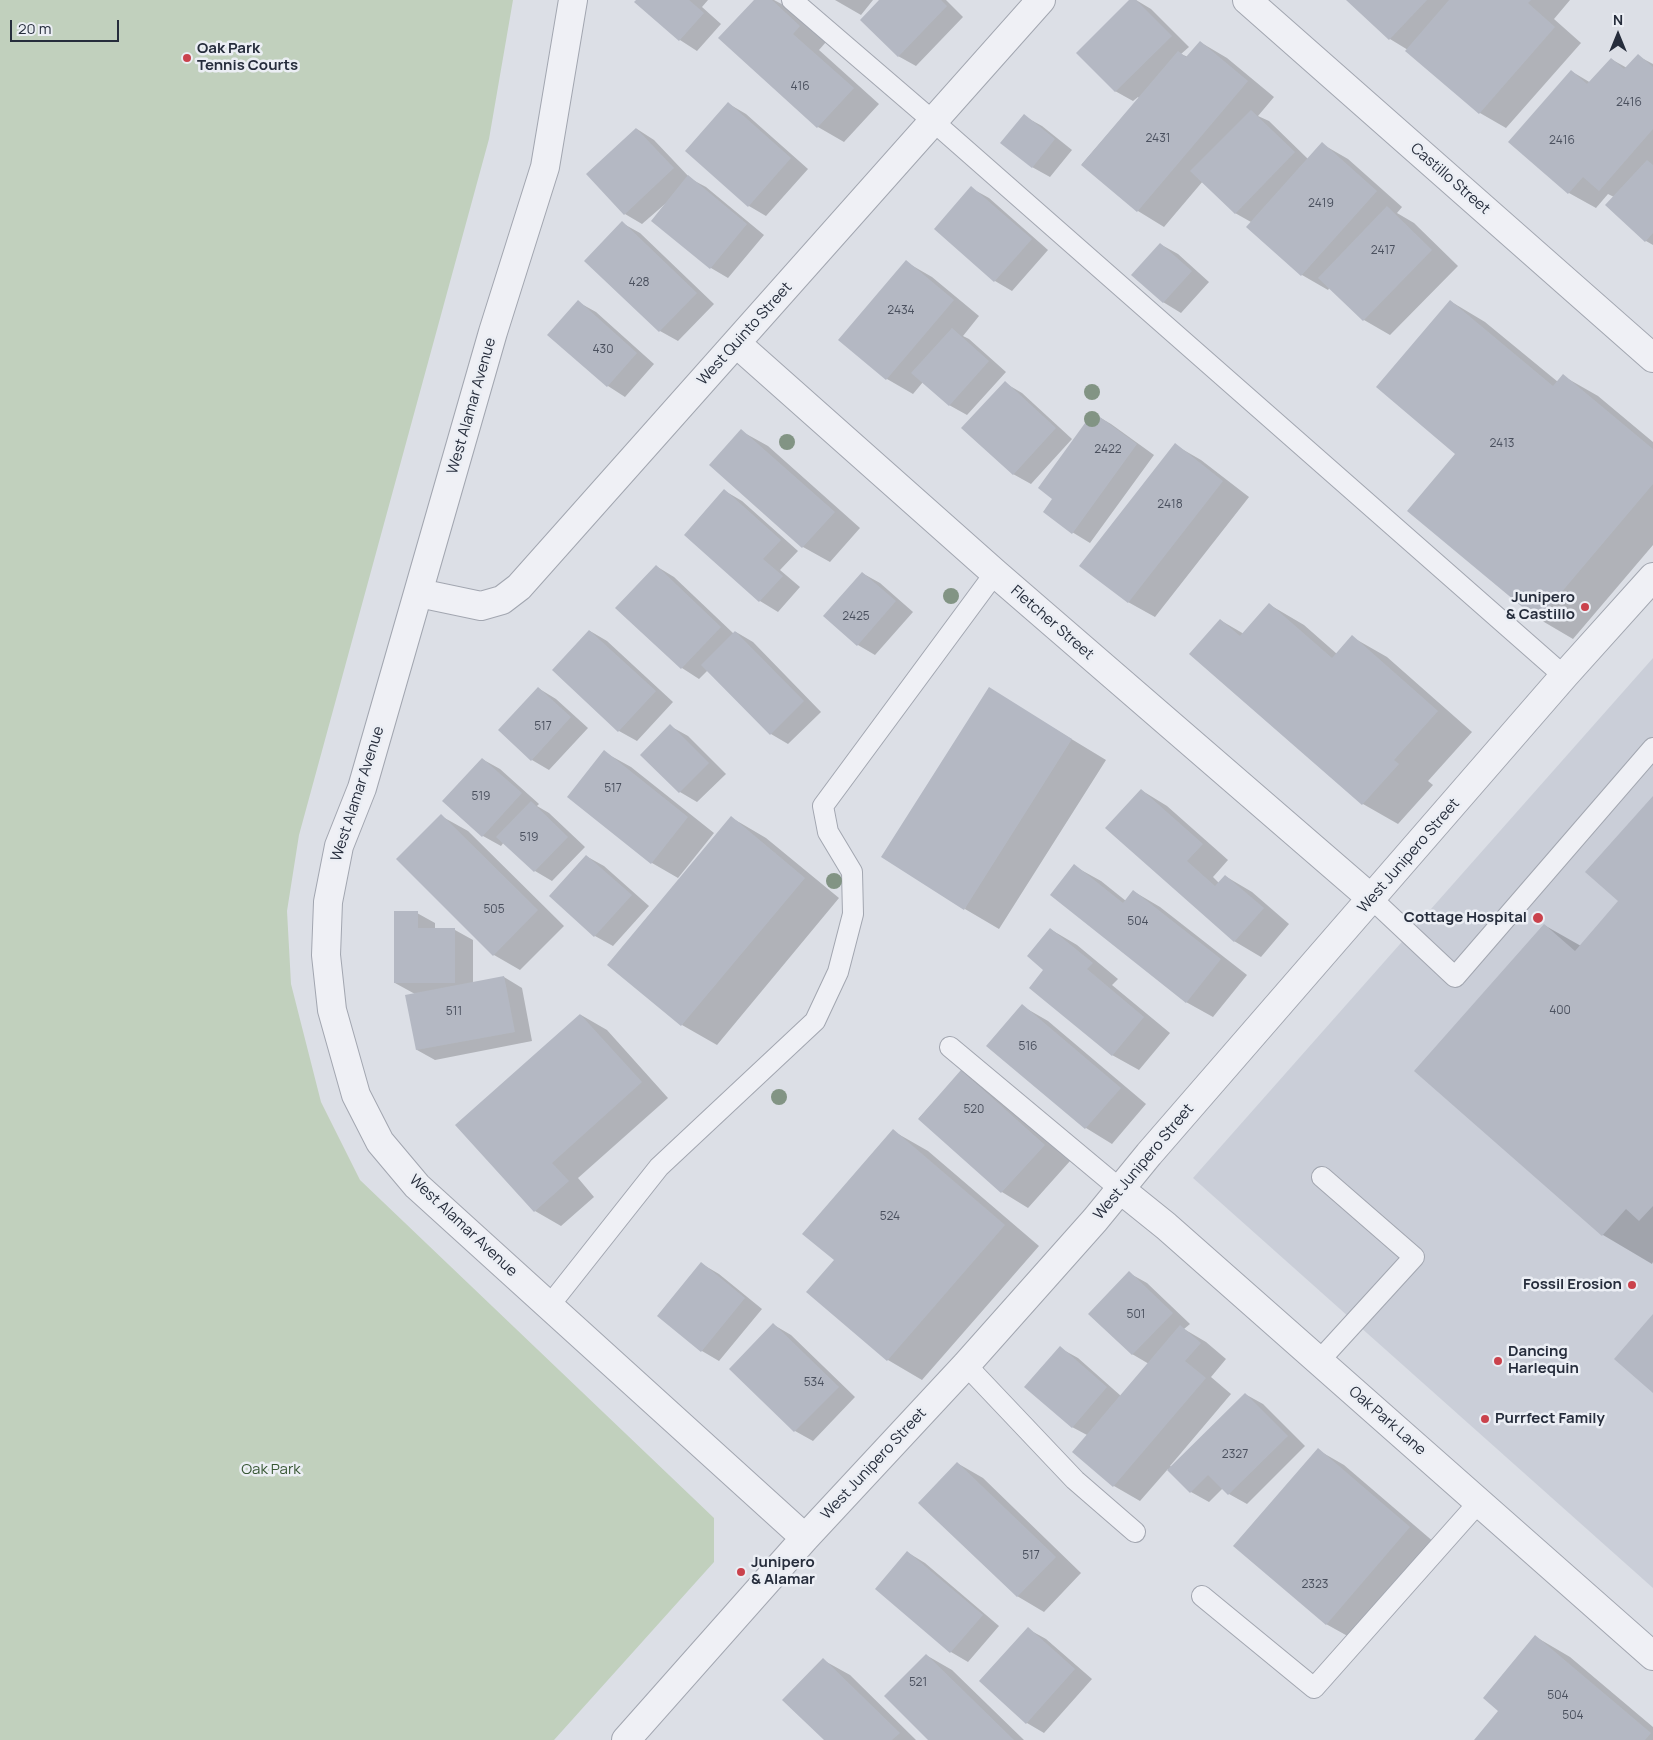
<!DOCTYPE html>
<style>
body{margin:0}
#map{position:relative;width:1653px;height:1740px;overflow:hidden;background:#dcdfe6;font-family:Manrope,sans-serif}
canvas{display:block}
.north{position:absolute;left:1593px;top:10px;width:50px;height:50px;-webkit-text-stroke:4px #ebeef4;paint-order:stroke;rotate:0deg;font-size:14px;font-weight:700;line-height:20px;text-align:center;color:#262d3c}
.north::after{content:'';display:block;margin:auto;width:18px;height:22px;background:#262d3c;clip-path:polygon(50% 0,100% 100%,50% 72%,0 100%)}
.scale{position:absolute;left:10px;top:20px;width:109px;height:22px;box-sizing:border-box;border:2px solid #262d3c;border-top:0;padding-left:6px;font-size:15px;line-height:18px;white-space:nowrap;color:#262d3c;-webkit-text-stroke:4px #ebeef4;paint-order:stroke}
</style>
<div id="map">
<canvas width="1653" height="1740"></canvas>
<div class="north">N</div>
<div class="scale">20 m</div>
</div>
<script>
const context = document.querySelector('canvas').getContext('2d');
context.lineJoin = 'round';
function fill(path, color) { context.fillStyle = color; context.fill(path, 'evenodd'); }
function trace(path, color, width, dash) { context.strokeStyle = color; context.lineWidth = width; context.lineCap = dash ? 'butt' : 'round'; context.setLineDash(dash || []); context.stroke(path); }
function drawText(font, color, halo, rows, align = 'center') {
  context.font = font + ' Manrope,sans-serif'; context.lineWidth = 5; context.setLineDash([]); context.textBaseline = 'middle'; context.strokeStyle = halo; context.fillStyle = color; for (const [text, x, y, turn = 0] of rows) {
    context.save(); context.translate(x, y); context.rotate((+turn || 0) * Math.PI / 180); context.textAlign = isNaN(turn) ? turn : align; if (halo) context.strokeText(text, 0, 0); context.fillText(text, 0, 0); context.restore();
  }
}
const built = new Path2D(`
 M 1653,658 L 1653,1588 L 1193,1178 Z`);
const green = new Path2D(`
 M 0,0 L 513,0 L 489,139 L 299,835 L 287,911 L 291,984 L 321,1102 L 360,1180 L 714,1518 L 714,1562 L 554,1740 L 0,1740 Z`);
const shadow = new Path2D(`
 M 638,0 L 708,0 L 702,7 L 721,24 L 697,51 L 680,40 L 636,2 Z
 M 756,0 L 774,0 L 789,8 L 826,42 L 819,50 L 879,104 L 844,142 L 818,127 Z
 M 835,0 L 873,0 L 861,15 Z
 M 881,0 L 946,0 L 963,17 L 916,66 L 898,56 Z
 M 1131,0 L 1136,0 L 1151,9 L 1189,47 L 1181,54 L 1188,57 L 1200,42 L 1227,58 L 1274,97 L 1258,116 L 1269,121 L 1308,159 L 1322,144 L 1348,159 L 1402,207 L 1397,213 L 1414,223 L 1458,266 L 1390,335 L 1364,320 L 1330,287 L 1328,290 L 1302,275 L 1251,222 L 1235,213 L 1203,181 L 1164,227 L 1138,211 L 1082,164 L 1139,98 L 1138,97 L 1133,101 L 1115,91 Z
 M 1348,0 L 1570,0 L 1554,19 L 1581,43 L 1506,128 L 1480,113 L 1408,50 L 1390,39 Z
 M 1638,56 L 1653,64 L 1653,245 L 1646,241 L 1614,197 L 1608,194 L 1596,208 L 1569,193 L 1571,71 L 1591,83 L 1611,59 L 1627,68 Z
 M 729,104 L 746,114 L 808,169 L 766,216 L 749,206 Z
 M 1024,116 L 1042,126 L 1072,150 L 1050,177 L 1032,167 Z
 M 637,129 L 654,140 L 691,179 L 706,187 L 764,235 L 728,278 L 711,268 L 665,204 L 642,224 L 625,214 Z
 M 971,188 L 989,198 L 1048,250 L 1012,291 L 995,281 Z
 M 622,223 L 640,233 L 714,304 L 678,341 L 660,331 L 586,261 Z
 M 1160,244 L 1178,254 L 1209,282 L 1181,313 L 1163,302 Z
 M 906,262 L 932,277 L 979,316 L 963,336 L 969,339 L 1006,372 L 967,415 L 949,405 L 923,382 L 913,394 L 887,379 L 840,340 Z
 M 1450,301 L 1485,322 L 1558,382 L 1563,376 L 1598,396 L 1653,442 L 1653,545 L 1573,639 L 1539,619 L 1409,511 L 1457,454 Z
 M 578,302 L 596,312 L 654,364 L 625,397 L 608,386 L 549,335 Z
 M 1005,383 L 1022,393 L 1072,439 L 1031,484 L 1013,474 Z
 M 1094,414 L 1111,424 L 1154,455 L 1090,543 L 1072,532 Z
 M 741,431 L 768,446 L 860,528 L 830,562 L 803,547 L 711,465 Z
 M 1175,445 L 1201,460 L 1249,497 L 1155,617 L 1128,602 Z
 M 725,491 L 742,501 L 798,551 L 780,570 L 800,587 L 778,612 L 760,601 L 686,535 Z
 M 656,566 L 674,577 L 734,634 L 736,632 L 753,642 L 821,712 L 788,744 L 771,734 L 708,670 L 699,679 L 682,668 L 617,608 Z
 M 862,573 L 880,583 L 913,612 L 875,655 L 858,645 Z
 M 1270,605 L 1304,625 L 1337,654 L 1352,637 L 1387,657 L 1472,732 L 1428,781 L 1433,785 L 1398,824 L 1363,804 L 1191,654 L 1220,620 L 1244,634 Z
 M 590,631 L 607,641 L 673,702 L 637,741 L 619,731 Z
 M 538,688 L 556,699 L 588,728 L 549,770 L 532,760 Z
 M 989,689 L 1106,760 L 999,929 L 965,909 Z
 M 670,726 L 688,736 L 726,774 L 697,802 L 680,792 Z
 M 604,752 L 631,767 L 714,833 L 678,878 L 652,863 Z
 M 482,759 L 500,769 L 539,804 L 537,806 L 549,813 L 585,847 L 552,881 L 535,871 L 504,842 L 501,846 L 483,836 Z
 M 1141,790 L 1167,806 L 1228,860 L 1213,877 L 1219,883 L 1225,876 L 1252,892 L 1289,924 L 1261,957 L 1234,941 Z
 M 1653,798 L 1653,1262 L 1652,1264 L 1603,1235 L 1416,1071 L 1544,925 L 1581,946 L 1620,901 Z
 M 441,816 L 468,831 L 564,926 L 520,970 L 494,955 Z
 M 732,818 L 766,838 L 839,898 L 717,1045 L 682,1025 Z
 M 586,856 L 604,866 L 649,906 L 613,946 L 595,936 L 551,896 Z
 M 1074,866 L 1101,881 L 1126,901 L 1133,891 L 1160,907 L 1247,975 L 1213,1017 L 1186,1002 Z
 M 417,913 L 435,923 L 435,930 L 455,930 L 473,940 L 473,983 L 504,977 L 522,988 L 532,1041 L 435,1060 L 417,1050 L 415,994 L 395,983 Z
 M 1050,929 L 1077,945 L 1118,979 L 1112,985 L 1170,1033 L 1139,1070 L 1112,1055 Z
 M 1022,1006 L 1048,1021 L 1146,1104 L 1112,1144 L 1086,1128 L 988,1046 Z
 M 581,1015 L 607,1030 L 668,1098 L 578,1178 L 594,1197 L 561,1226 L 535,1211 Z
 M 961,1072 L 988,1087 L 1070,1161 L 1028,1208 L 1002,1192 L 919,1118 Z
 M 893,1131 L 928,1151 L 1039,1246 L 922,1380 L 888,1360 L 808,1292 L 836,1260 Z
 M 702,1264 L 719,1274 L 762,1309 L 719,1361 L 702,1351 Z
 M 1129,1273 L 1147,1283 L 1190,1324 L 1184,1329 L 1206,1342 L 1226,1359 L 1211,1377 L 1231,1394 L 1170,1466 L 1172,1467 L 1245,1394 L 1263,1404 L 1305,1446 L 1247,1504 L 1229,1494 L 1223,1488 L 1209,1502 L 1191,1492 L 1168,1469 L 1140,1501 L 1114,1486 L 1087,1435 L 1072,1427 L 1060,1348 L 1078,1358 L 1121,1396 L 1149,1364 L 1132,1354 Z
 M 774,1325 L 791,1335 L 855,1397 L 813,1441 L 795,1431 L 731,1368 Z
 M 1318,1450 L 1344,1465 L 1435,1543 L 1353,1639 L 1326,1624 Z
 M 957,1463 L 983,1478 L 1081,1573 L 1044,1612 L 1017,1596 Z
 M 907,1552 L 925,1563 L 999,1626 L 968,1662 L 951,1652 Z
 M 1028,1629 L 1046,1639 L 1092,1679 L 1044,1733 L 1027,1723 Z
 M 1536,1637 L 1570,1657 L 1653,1727 L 1653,1740 L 1475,1740 L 1500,1711 Z
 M 926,1655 L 952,1670 L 1024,1740 L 930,1740 Z
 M 823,1660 L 850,1675 L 916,1740 L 826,1740 Z`);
const building = new Path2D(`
 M 636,0 L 689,0 L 704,13 L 679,41 L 634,2 Z
 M 754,0 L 772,0 L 800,26 L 793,34 L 854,88 L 817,128 L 718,38 Z
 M 879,0 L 941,0 L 947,6 L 898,57 L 860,20 Z
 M 1129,0 L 1136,0 L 1172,36 L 1115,92 L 1076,53 Z
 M 1346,0 L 1427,0 L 1389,40 Z
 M 1449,0 L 1531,0 L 1528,3 L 1555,27 L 1479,114 L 1405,51 Z
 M 1200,41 L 1248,81 L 1137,212 L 1081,165 L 1178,51 L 1186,57 Z
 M 1638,54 L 1653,67 L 1653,129 L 1599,191 L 1583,177 L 1568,194 L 1508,142 L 1571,70 L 1587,84 L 1611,58 L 1624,69 Z
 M 728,102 L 791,158 L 748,207 L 685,151 Z
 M 1251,110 L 1295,152 L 1235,214 L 1190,171 Z
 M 1024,114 L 1055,139 L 1032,168 L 1000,143 Z
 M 636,128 L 674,168 L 624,215 L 586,174 Z
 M 1322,142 L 1377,191 L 1301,276 L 1246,227 Z
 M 1647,160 L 1653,165 L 1653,233 L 1645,242 L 1605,205 Z
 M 688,175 L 747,224 L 710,269 L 651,221 Z
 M 971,186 L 1032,239 L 994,282 L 934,229 Z
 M 1387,206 L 1432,250 L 1363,321 L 1318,278 Z
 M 622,221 L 697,293 L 659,332 L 584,261 Z
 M 1160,243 L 1192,271 L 1163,303 L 1131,275 Z
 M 906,260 L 954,300 L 886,380 L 838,340 Z
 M 578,300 L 637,353 L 607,387 L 547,335 Z
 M 1450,300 L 1553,386 L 1563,374 L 1653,449 L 1653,484 L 1538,620 L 1407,511 L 1455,454 L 1376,387 Z
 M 952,328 L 989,361 L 949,406 L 911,373 Z
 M 1005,381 L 1056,428 L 1013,475 L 961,428 Z
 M 1093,412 L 1137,444 L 1072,534 L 1043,512 L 1052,499 L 1038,488 Z
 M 741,429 L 835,512 L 802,548 L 709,465 Z
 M 1175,443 L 1223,481 L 1128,603 L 1079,566 Z
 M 724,489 L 781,540 L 763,559 L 783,576 L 759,602 L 684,535 Z
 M 656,565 L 721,627 L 681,669 L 615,608 Z
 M 862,572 L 896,601 L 857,646 L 823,616 Z
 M 1269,603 L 1332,658 L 1352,635 L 1438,711 L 1394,760 L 1399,764 L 1362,805 L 1189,654 L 1220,619 L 1240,636 Z
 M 589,630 L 656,691 L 618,732 L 552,670 Z
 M 735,631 L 804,701 L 770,735 L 701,665 Z
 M 538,687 L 571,717 L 531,761 L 498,730 Z
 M 989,687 L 1072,739 L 964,910 L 881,857 Z
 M 670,724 L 709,763 L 679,793 L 640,755 Z
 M 604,750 L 688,817 L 651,864 L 567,797 Z
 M 482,758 L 522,793 L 482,837 L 442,801 Z
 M 1141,789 L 1203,844 L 1187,861 L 1215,886 L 1225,875 L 1264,908 L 1234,942 L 1105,828 Z
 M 1653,796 L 1653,1206 L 1639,1221 L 1626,1209 L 1602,1236 L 1414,1071 L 1544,924 L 1575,951 L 1618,901 L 1585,872 Z
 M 531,801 L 568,837 L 534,872 L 496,837 Z
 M 441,814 L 538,910 L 493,956 L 396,859 Z
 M 731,816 L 805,878 L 681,1026 L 607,965 Z
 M 586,855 L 632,895 L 594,937 L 549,896 Z
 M 1074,864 L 1123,903 L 1133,890 L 1221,959 L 1186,1003 L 1050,895 Z
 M 394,911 L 418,911 L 418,928 L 455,928 L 455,983 L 394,983 Z
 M 1050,928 L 1093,963 L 1087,969 L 1144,1017 L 1112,1056 L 1029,988 L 1043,970 L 1027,956 Z
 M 504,976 L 515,1032 L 416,1050 L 405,995 Z
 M 1022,1004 L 1121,1088 L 1085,1129 L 986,1046 Z
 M 580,1014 L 642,1082 L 552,1163 L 569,1181 L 534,1212 L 455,1125 Z
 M 961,1070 L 1045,1145 L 1001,1193 L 918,1119 Z
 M 893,1129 L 1005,1225 L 887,1361 L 806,1292 L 834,1260 L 802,1234 Z
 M 701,1262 L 745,1298 L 701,1352 L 657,1316 Z
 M 1129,1271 L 1173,1313 L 1132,1355 L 1088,1314 Z
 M 1653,1314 L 1653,1393 L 1614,1359 Z
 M 773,1323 L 839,1387 L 794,1432 L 729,1369 Z
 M 1180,1325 L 1201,1343 L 1185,1361 L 1206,1378 L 1113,1487 L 1072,1452 Z
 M 1060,1346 L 1107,1387 L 1072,1428 L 1024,1387 Z
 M 1245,1393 L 1288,1436 L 1228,1495 L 1208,1475 L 1190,1493 L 1167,1470 Z
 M 1318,1448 L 1410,1527 L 1326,1625 L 1233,1546 Z
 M 957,1462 L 1056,1557 L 1017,1597 L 918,1503 Z
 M 907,1551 L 983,1615 L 950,1653 L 875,1589 Z
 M 1028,1627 L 1075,1669 L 1026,1724 L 979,1681 Z
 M 1535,1635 L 1651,1733 L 1645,1740 L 1474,1740 L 1498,1711 L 1483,1698 Z
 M 926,1654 L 1014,1740 L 928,1740 L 884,1696 Z
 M 823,1658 L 900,1733 L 892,1740 L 824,1740 L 782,1700 Z`);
const lane = new Path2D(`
 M 792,0 L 934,122 L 1564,676
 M 1372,899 L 1455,977 L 1653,748
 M 950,1047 L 1120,1189
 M 549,1306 L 659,1167 L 815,1021 L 838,972 L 853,914 L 852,872 L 828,832 L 823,806 L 995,573
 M 1319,1361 L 1414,1257 L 1322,1177
 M 966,1365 L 1075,1480 L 1135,1532
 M 1202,1596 L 1314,1688 L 1479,1502`);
const street = new Path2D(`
 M 573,0 L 545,167 L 493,332 L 362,788 L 339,846 L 328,902 L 326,955 L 332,1010 L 356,1095 L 380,1142 L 417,1186 L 805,1538
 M 1247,0 L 1653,358
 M 736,343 L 995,573 L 1372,899
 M 419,593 L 481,606 L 502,600 L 519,587 L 1041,0
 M 1120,1189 L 1166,1226 L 1653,1656
 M 626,1740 L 805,1538 L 966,1365 L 1095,1220 L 1149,1154 L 1564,676 L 1653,577`);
const trees = [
 [1092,392],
 [1092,419],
 [787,442],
 [951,596],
 [834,881],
 [779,1097]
];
const markers = [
 [187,58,5,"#ca424c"],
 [1585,607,5,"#ca424c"],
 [1538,918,6,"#ca424c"],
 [1632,1285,5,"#ca424c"],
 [1498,1361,5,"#ca424c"],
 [1485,1419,5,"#ca424c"],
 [741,1572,5,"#ca424c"]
];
const numberNames = [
 ["416",800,87],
 ["2416",1629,103],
 ["2431",1158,139],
 ["2416",1562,141],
 ["2419",1321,204],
 ["2417",1383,251],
 ["428",639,283],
 ["2434",901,311],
 ["430",603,350],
 ["2413",1502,444],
 ["2422",1108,450],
 ["2418",1170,505],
 ["2425",856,617],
 ["517",543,727],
 ["517",613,789],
 ["519",481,797],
 ["519",529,838],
 ["505",494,910],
 ["504",1138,922],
 ["400",1560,1011],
 ["511",454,1012],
 ["516",1028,1047],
 ["520",974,1110],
 ["524",890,1217],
 ["501",1136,1315],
 ["534",814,1383],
 ["2327",1235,1455],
 ["517",1031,1556],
 ["2323",1315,1585],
 ["521",918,1683],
 ["504",1558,1696],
 ["504",1573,1716]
];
const poiNames = [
 ["Oak Park",197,49],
 ["Tennis Courts",197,66],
 ["Junipero",1575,598,"right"],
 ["& Castillo",1575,615,"right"],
 ["Cottage Hospital",1527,918,"right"],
 ["Fossil Erosion",1622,1285,"right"],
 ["Dancing",1508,1352],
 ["Harlequin",1508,1369],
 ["Purrfect Family",1495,1419],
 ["Junipero",751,1563],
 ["& Alamar",751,1580]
];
const streetNames = [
 ["Castillo Street",1450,179,41],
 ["West Quinto Street",745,334,-48],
 ["West Alamar Avenue",472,406,-74],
 ["Fletcher Street",1052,623,41],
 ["West Alamar Avenue",358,794,-72],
 ["West Junipero Street",1409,856,-49],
 ["West Junipero Street",1144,1162,-50],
 ["West Alamar Avenue",463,1226,43],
 ["Oak Park Lane",1387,1421,41],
 ["West Junipero Street",874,1464,-47]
];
const parkNames = [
 ["Oak Park",271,1470]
];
fill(built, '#caced8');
fill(green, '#c1d0bd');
fill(shadow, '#0003');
fill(building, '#b4b8c3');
trace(lane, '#a2a6b0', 22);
trace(street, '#a2a6b0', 30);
trace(lane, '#eff0f5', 20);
trace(street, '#eff0f5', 28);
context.fillStyle = '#829484';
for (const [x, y] of trees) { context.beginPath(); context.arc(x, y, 8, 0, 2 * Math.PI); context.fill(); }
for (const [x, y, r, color] of markers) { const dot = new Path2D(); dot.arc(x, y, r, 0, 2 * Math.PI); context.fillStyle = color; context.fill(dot); trace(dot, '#ebeef4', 2); }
drawText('12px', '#4a505e', null, numberNames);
drawText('bold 15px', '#262d3c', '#ebeef4', poiNames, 'left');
drawText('15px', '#262d3c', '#ebeef4', streetNames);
drawText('15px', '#385734', '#ebeef4', parkNames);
</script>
